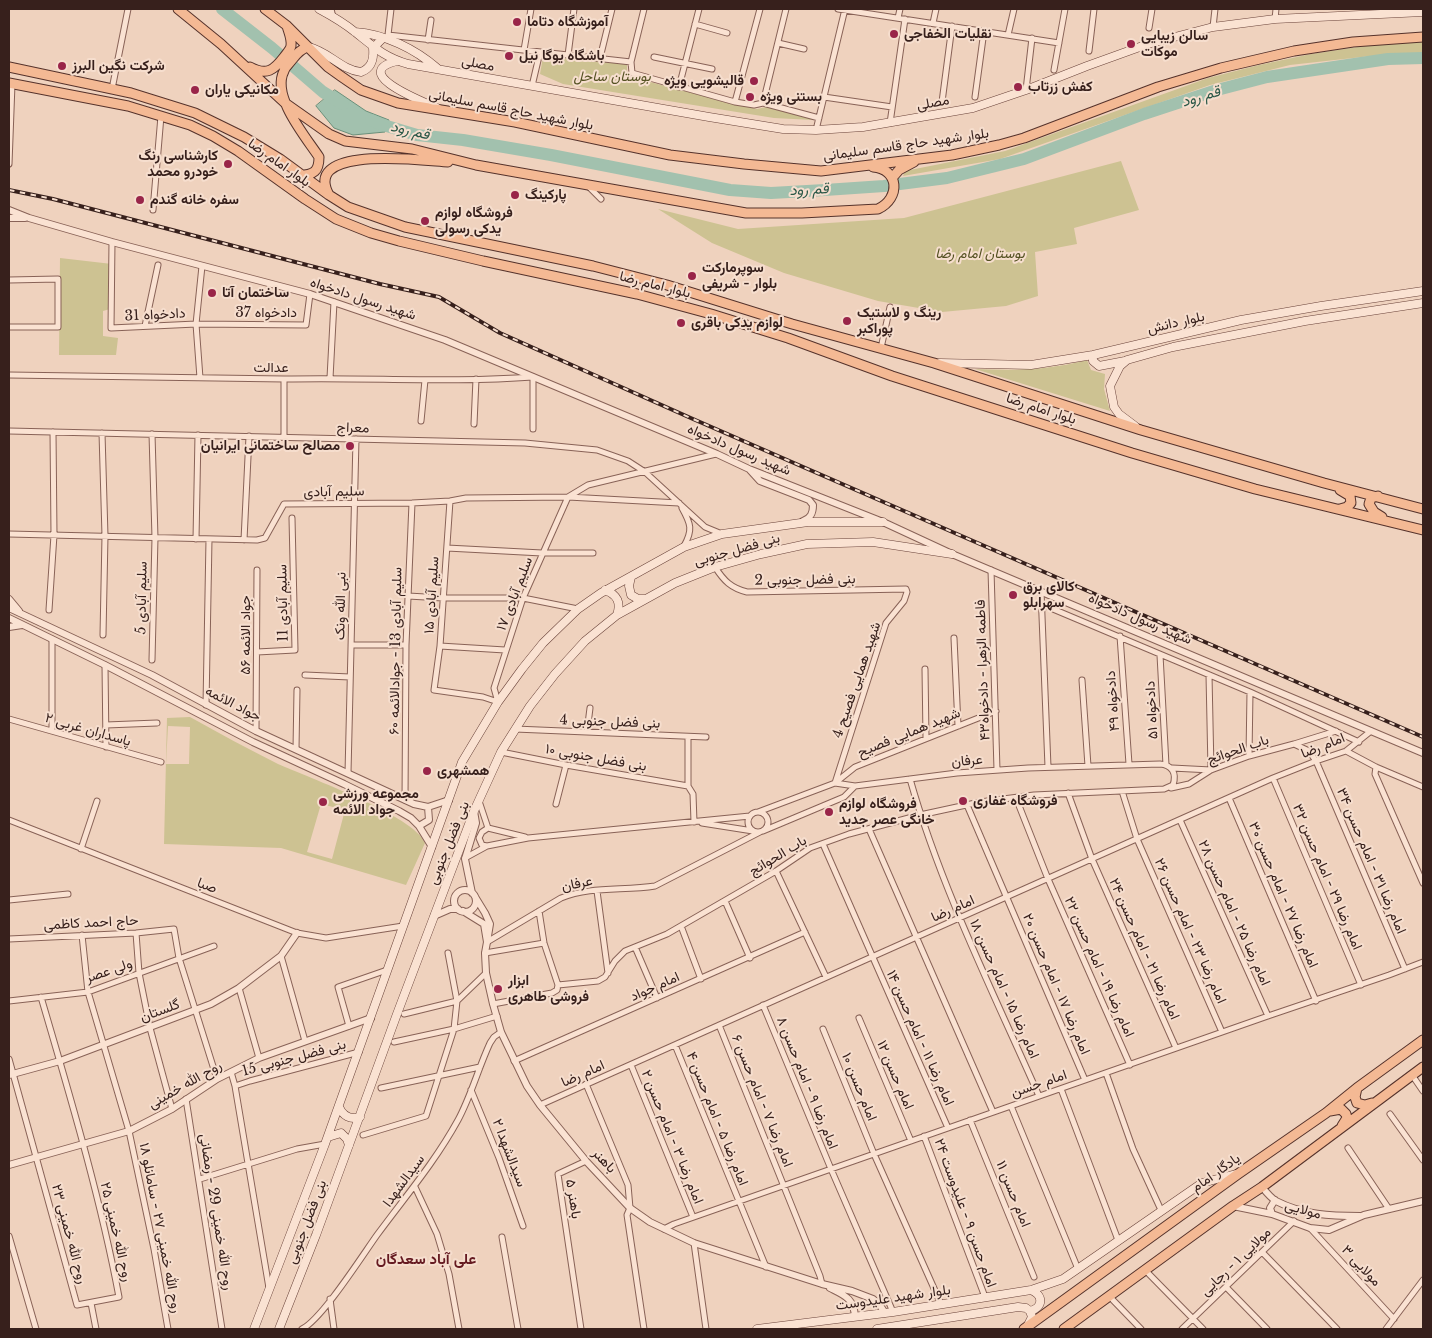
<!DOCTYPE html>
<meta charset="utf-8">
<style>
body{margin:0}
#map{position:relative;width:1432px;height:1338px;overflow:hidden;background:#efd2be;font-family:"Libre Baskerville",serif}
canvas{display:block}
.frame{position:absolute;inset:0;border:10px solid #37201c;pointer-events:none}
</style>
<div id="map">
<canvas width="1432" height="1338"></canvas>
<div class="frame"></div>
</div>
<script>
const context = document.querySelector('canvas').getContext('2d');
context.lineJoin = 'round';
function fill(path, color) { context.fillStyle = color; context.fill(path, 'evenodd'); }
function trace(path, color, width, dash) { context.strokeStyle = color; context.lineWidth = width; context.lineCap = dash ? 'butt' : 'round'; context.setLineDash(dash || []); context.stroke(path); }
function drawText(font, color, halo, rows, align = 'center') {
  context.font = font + ' "Libre Baskerville",Vazirmatn,serif'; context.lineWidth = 4; context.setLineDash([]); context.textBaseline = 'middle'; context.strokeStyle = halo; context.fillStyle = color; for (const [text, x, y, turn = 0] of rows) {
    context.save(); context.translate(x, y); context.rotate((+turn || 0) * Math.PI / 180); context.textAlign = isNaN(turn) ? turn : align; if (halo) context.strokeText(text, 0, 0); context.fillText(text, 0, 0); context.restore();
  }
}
const green = new Path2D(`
 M 1423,40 L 1423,53 L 1371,56 L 1290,65 L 1210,85 L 1000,159 L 903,176 L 905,171 L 1005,151 L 1208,78 L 1259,65 L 1311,54 L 1397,41 Z
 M 543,57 L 627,63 L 627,76 L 731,103 L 757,109 L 766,107 L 805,115 L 813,120 L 774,118 L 563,84 L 540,74 Z
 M 1121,161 L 1139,210 L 1074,228 L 1077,244 L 1035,252 L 1038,296 L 1006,306 L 942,312 L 878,301 L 784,273 L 712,243 L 658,209 L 738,229 L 904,218 Z
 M 60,258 L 112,264 L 110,309 L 103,311 L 103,336 L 118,338 L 116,355 L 59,355 Z
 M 1087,360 L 1091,370 L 1105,374 L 1104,389 L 1110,411 L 975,369 C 1014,371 1049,370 1087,360 Z
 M 190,717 C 219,733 248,749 278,764 C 307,777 415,816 425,843 L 406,885 L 281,848 L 164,844 L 167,718 ZM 168,726 L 190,727 L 189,764 L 166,764 ZM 321,804 L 345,810 L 332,859 L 307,852 Z`);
const water = new Path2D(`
 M 335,90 L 366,111 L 389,120 L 385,132 L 353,135 L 334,128 L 316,106 Z`);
const river = new Path2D(`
 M 222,9 L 272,48 L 323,92 L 343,104
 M 371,120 L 380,124 L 417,135 L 463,140 L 551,155 L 730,190 L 771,193 L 825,190 L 884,186 L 947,178 L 1024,159 L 1144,114 L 1217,90 L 1267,77 L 1388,59 L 1423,58`);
const minor = new Path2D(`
 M 331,9 L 333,17
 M 391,9 L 388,35 L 631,62 L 632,73 L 735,102 L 754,105 L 763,103 L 819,118
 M 838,9 L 1059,43
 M 898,18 L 900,9
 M 1275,19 L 1276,9
 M 933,23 L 936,9
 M 695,24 L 727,33
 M 1213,27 L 1215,9
 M 1149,28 L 1152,9
 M 1008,35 L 1014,9
 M 428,40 L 431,20
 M 778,43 L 804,49
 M 524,50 L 531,9
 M 1089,51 L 1094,9
 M 568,55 L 574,9
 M 654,57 L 712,69
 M 600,58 L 612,9
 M 631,62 L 644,9
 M 1054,70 L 1065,9
 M 532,86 L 540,52
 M 679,87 L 699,9
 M 112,89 L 128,9
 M 1026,90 L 1032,38
 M 824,97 L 892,107
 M 975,97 L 984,31
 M 735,102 L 760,9
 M 942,102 L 952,26
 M 763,103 L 786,9
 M 890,123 L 905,19
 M 816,130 L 845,9
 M 9,164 L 12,84
 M 587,185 L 601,199
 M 153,210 L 161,116
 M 112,242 L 111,328 L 196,324 L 306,325 L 310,294
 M 9,280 L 58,279 L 58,327 L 9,327
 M 145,326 L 158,265
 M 881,348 L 890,307
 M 9,375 L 284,379 C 367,377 450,383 533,377 L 533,429
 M 200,378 L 196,324 L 202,266
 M 330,378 L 334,302
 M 421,421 L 425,380
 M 474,424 L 476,379
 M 9,431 L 525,443 L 597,450 L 628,461 L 645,472 L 705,527 L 722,534
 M 102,433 L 105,536 L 103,635
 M 152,434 L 155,538 L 152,660
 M 284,437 L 284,379
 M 450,501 L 440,646 L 434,690 L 483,697 L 498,702
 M 682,508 C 691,524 693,530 684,546
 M 9,534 L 257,540 L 265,538 L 284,504 L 412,503 L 450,501 L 466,498 L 568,497 L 679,503
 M 196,539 L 198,435
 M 244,540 L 249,436
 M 447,548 L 542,553 L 593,553
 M 715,567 C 724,581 731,588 747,592 L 906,589 L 907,592 L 904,601 L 886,623 L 835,783
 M 991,570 L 997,770
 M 1041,591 L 1048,767
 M 408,596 L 443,598 L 523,598 L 578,609
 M 1041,604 L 1250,692 L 1359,742
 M 49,610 L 54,535 L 53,432
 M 1120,636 L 1129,764
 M 954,638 L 958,726
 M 351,645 L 406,645
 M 440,646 L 505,650
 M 257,652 L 295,650 L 292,518
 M 1160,655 L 1166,765
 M 105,665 L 106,747
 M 925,669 L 926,738
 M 305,675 L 350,677
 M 1082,680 L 1088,766
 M 498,702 L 494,688 L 523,598 L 568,497 L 588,485 L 716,454
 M 206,705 L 209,539
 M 9,719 L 161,762
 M 106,725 L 157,723
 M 515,729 L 706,737
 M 52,731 L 52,639
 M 256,731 L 257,570
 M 587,732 L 590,708
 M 688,737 L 688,786 L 693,794 L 694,822
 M 1294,744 L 1336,731
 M 296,749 L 297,690
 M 1346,751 L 1376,767 L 1423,787
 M 501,752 L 566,765 L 688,786
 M 1249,756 L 1250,692
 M 1376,767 L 1375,774 L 1423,883
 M 1172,768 L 1211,770 L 1209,675
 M 348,773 L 356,439
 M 1273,778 L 1361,985
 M 910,779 C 941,888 993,992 1039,1096
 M 835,783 L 855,767 L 996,711
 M 1171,788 L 1189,784 L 1211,770 L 1249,756 L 1294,744 L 1309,751 L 1316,761 L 1405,969
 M 1122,791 L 1137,839 L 1222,1032
 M 1068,793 L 1092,859 L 1176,1048
 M 1016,798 L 1048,879 L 1130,1065
 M 1229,798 L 1316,1001
 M 405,800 L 406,645 L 412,503
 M 479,801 L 488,828 L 525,837
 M 556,804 L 566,765
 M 967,805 L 1085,1080
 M748 822a10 10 0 1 1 20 0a10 10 0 1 1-20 0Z
 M 758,812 L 835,783 L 855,786
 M 9,820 L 297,933 L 326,938 L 403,926
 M 1180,820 L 1268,1016
 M 702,823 L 753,831
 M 869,829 L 993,1112
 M 823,844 L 948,1128
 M 487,846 L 482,845 L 479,838 L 482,832 L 488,828
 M 81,849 L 97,801
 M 465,858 L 487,846 L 528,838 L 750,816
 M 776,871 L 826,977
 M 597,891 L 608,973
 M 9,900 L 68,894
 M 725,901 L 750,958
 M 539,911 L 544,943 L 558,985
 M 681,926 L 701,979
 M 136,933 L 139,973 L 150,1028 L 172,1109
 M 82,935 L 88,992 L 129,1131 L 154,1249 L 168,1329
 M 9,939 L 136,933 L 174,929 L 179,958 L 217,1079
 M 487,942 L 561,898 C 590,886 624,891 655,886 L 760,832
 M 635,947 L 657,998
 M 485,953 L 544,943
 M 281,956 L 305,1041
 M 239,988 L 259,1058
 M 9,1001 L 88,992 L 214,946
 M 457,1001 L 486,973
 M 493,1004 L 552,993 L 557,990 L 558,985 L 598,981 L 605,977 L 615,961 L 625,951 L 667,934 L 776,871 L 810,848 L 849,834 L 920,815 L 980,802 L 1034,795 L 1164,789 L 1173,785 C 1177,773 1172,765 1160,764 L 1028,768 L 957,773 L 855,786 L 844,797 L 763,831
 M 763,1005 L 831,1169 L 893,1312
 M 404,1014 L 457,1001
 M 859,1018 L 911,1141
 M 719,1025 L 820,1276 L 822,1284
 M 349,1026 L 338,987 L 387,970
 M 823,1029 L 874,1154 L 941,1304
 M 394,1042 L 454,1029 L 497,1016
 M 675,1045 L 766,1267
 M 9,1059 L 77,1305 L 119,1297 C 100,1196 70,1096 41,997
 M 514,1061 L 805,932
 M 631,1065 L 693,1217
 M 231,1072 L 235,1086 L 269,1288
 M 1106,1073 L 1133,1149 L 1161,1210
 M 1412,1075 L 1423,1091
 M 586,1084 L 628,1185 L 630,1208 L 627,1215 L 644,1329
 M 235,1086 L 250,1081 L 359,1052
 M 381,1088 L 480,1067
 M 1061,1089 L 1118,1240
 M 471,1090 L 499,1158 L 523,1226
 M 186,1099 L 222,1329
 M 540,1105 L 1273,778 L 1316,761 L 1346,751 L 1371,731
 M 1011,1106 L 1078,1269
 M 1390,1114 L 1423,1160
 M 970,1120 L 1034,1277
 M 363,1135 L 426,1116 L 454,1029 L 457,1001 L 448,953
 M 924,1136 L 985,1297
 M 1348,1148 L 1389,1209
 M 200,1179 L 297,1149 L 325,1144
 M 415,1187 L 437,1234 L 449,1274 L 459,1329
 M 1310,1228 L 1394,1319
 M 664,1229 L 674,1224 L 1268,1016 L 1389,975 L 1423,962
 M 9,1236 L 36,1329
 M 502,1237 L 518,1329
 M 694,1243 L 706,1329
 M 1262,1252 L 1337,1329
 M 1145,1270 L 1203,1329
 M 1226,1287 L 1267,1329
 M 1109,1296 L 1141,1329
 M 330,1299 L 334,1329
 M 91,1303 L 96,1329
 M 302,1329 C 322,1319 362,1256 377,1235 C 405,1197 435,1162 458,1120 C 471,1096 478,1069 490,1043 L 494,1037 L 501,1032
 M 581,1329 L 558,1174 L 586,1161
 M 1182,1329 L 1294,1221
 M 1386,1329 L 1423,1280`);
const tertiary = new Path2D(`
 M 9,210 L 29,218 L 112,242 L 310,294 L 445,340 L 717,454 L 749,469 L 883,522 L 952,554 L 1423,753
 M 9,218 L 25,218
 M 750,470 L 760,481 L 809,500 L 813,505 C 813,513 811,518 803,521
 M 9,599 L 19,611
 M 9,608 L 152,675 L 256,731 L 414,804 L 428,807 L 449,800
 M 9,618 L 105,665 L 253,742 L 344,784 L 399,811 L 411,818 L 419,826 L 432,847
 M 9,627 L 22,625
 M 419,826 L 429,820 L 428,807
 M454 901a11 11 0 1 1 22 0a11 11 0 1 1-22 0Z
 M 472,893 L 465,859 L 476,823 L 474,811
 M 463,911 L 484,924 L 487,942 L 490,924 L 485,913 L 474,895
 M 434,916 L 450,909 L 458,909
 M 487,942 L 485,953 L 486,973 L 493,1004 L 501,1032 L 527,1086 L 540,1105 L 586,1161 L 630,1208 L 650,1222 L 694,1243 L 822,1284 L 852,1291 L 873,1299 L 879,1304 L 885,1313
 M 9,1075 L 60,1061 L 211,1004 L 239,988 L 281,956 L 297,933
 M 9,1165 L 129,1131 L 172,1109 L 217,1079 L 259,1058 L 371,1018
 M 1262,1187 C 1266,1192 1271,1198 1276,1201 C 1303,1215 1331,1216 1360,1216
 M 1233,1206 L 1272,1214 L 1310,1228 L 1329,1230 L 1364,1215 L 1423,1201
 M 1272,1214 L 1270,1208 L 1275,1200
 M 830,1288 C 844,1295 854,1298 855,1317`);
const secondary = new Path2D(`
 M 319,9 C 332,16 344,23 355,32 C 374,47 384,57 408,64 L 709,117 L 783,129 L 816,130 L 863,127 L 973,108 L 1026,90 L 1087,66 L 1148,44 L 1213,27 L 1275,19 L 1423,12
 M 355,32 C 385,34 415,49 437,68
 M 308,47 C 328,51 341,70 361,72 C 372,68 374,59 373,48 L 383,38
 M 397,61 C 348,73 424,102 437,108
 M 1093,355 L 1093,361 L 1099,366 L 1125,361
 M 940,363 L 1031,365 L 1093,355 L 1241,320 L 1321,306 L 1423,291
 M 1135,426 L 1119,414 L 1114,407 L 1110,386 L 1120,366 L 1127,360 L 1173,347 L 1305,321 L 1423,303
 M 631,577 L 629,586 L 631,595 L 638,599 L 645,599
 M 605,590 C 618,595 621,603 617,615
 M 339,1107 C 343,1116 350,1120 360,1117
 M 328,1137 L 341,1133 L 347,1139 L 349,1145
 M 1030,1311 C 1043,1308 1044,1295 1031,1290
 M 254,1329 L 325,1144 L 462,762 L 498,702 L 522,669 L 543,643 L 578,609 L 601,593 L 684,547 L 722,534 L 808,522 L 883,522
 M 279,1329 L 316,1235 L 397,1014 L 474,811 L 501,752 L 530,706 L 555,674 L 585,641 L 617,615 L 675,583 L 715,567 L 761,554 L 807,544 L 873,542 L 952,554
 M 757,1329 L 893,1312 L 1031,1290 L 1063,1279 L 1202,1183 L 1236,1174
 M 877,1329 L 1018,1307 L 1026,1308 L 1030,1311 L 1032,1317 L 1027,1327`);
const primary = new Path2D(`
 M 178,9 L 221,44 L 285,103 L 329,134 L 345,141 L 412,149 L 476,165 L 746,213 L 802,213 L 878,209 C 901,198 899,169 873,167
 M 265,9 L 286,25 L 328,67 L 342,77 L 361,90 L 398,103 L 515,122 L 670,155 L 744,164 L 821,171 L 952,155 L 999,145 L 1024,138 L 1158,87 L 1221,68 L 1294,51 L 1353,42 L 1423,37
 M 9,67 L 131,93 L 195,113 L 244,137 L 280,159 L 329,195 L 348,207 L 405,227 L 593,266 L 667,285 L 792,324 L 934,363 L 1141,430 L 1324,483 L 1423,509
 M 250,67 C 267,76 274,70 284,57 C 287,53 290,50 291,46 C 292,39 289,33 287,26
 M 9,83 L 128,106 L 190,125 L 213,136 L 238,151 L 305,199 L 336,219 L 371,233 L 399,241 L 483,261 L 637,294 L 711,314 L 788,338 L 892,376 L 1132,453 L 1255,489 L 1423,530
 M 300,175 C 314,175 319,171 319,157 C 305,136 271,96 284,71 C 285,67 289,64 291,61 C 296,55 300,49 308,47
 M 892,178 L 899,170 L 914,162
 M 329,195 C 301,144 425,161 448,162
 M 1340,490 L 1350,496 L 1351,503 L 1347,507 L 1340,509
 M 1378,496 L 1371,498 L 1369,504 L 1374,512 L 1382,517
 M 1357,1088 L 1355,1097 L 1357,1103 L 1365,1105 L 1372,1103
 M 1330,1111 L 1341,1109 L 1346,1114 L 1347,1118 L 1342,1126
 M 1024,1329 L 1238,1174 L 1326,1113 L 1357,1088 L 1423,1040
 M 1064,1329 L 1233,1206 L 1262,1187 L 1423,1067`);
const rail = new Path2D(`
 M 9,190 L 53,199 L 380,284 L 439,297 L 500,333 L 693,419 L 1423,737`);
const markers = [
 [517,22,5,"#992549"],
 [894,34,5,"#992549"],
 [1131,44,5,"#992549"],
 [509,56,5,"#992549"],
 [62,66,5,"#992549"],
 [754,81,5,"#992549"],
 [1018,87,5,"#992549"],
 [195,90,5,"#992549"],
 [750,97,5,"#992549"],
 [228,164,5,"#992549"],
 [515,195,5,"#992549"],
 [140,200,5,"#992549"],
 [425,221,5,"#992549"],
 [692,276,5,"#992549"],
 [212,293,5,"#992549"],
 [847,321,5,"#992549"],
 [681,323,5,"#992549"],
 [350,446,5,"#992549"],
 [1013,595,5,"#992549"],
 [427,771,5,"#992549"],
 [963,801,5,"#992549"],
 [323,802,5,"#992549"],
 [829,812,5,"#992549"],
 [498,989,5,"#992549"]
];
const poiNames = [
 ["آموزشگاه دتاما",527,22],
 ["نقلیات الخفاجی",904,34],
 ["سالن زیبایی",1141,36],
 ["موکات",1141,52],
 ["باشگاه یوگا نیل",519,56],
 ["شرکت نگین البرز",72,66],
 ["قالیشویی ویژه",744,81,"right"],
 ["کفش زرتاب",1028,87],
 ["مکانیکی یاران",205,90],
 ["بستنی ویژه",760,97],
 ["کارشناسی رنگ",218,156,"right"],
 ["خودرو محمد",218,172,"right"],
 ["پارکینگ",525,195],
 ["سفره خانه گندم",150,200],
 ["فروشگاه لوازم",435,213],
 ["یدکی رسولی",435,229],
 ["سوپرمارکت",702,268],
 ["بلوار - شریفی",702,284],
 ["ساختمان آتا",222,293],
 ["رینگ و لاستیک",857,313],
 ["پوراکبر",857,329],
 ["لوازم یدکی باقری",691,323],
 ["مصالح ساختمانی ایرانیان",340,446,"right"],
 ["کالای برق",1023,587],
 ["سهرابلو",1023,603],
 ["همشهری",437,771],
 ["مجموعه ورزشی",333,794],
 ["جواد الائمه",333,810],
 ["فروشگاه غفاری",973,801],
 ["فروشگاه لوازم",839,804],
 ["خانگی عصر جدید",839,820],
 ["ابزار",508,981],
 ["فروشی طاهری",508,997]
];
const streetNames = [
 ["مصلی",478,64,11],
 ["مصلی",933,103,-10],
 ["بلوار شهید حاج قاسم سلیمانی",511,110,11],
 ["بلوار شهید حاج قاسم سلیمانی",906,145,-8],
 ["بلوار امام رضا",279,163,35],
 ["بلوار امام رضا",655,285,14],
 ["شهید رسول دادخواه",363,299,18],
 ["دادخواه 37",266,313],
 ["دادخواه 31",155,315,-3],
 ["بلوار دانش",1176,323,-13],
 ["عدالت",271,368],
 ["بلوار امام رضا",1041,409,18],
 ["معراج",353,428,2],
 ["شهید رسول دادخواه",739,450,23],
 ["سلیم آبادی",334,492,-1],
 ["بنی فضل جنوبی",737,550,-16],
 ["بنی فضل جنوبی 2",805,580,-1],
 ["سلیم آبادی ۱۷",515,594,-69],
 ["سلیم آبادی ۱۵",432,595,-86],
 ["سلیم آبادی 5",142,598,-89],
 ["سلیم آبادی 11",283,603,-91],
 ["نبی الله ونک",341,606,-89],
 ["شهید رسول دادخواه",1140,619,23],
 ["جواد الائمه ۵۶",246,635,-90],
 ["سلیم آبادی 13 - جوادالائمه ۶۰",396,651,-89],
 ["فاطمه الزهرا - دادخواه۴۳",983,670,-92],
 ["شهید همایی فصیح 4",857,680,-71],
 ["دادخواه ۴۹",1113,701,-94],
 ["جواد الائمه",233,704,27],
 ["دادخواه ۵۱",1152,710,-93],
 ["بنی فضل جنوبی 4",610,722,2],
 ["پاسداران غربی ۲",88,730,16],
 ["شهید همایی فصیح",909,733,-22],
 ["امام رضا",1323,746,-22],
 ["باب الحوائج",1238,750,-19],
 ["بنی فضل جنوبی ۱۰",596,758,10],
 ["عرفان",967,761,-5],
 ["بنی فضل جنوبی",449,843,-68],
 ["باب الحوائج",778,856,-31],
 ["امام رضا ۳۱ - امام حسن ۳۴",1371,861,67],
 ["امام رضا ۲۹ - امام حسن ۳۲",1327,877,67],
 ["عرفان",577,884,-12],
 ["صبا",207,886,21],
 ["امام رضا ۲۷ - امام حسن ۳۰",1283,895,67],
 ["امام رضا",953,909,-24],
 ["امام رضا ۲۵ - امام حسن ۲۸",1234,913,66],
 ["حاج احمد کاظمی",91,923,-3],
 ["امام رضا ۲۳ - امام حسن ۲۶",1190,931,66],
 ["امام رضا ۲۱ - امام حسن ۲۴",1144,949,66],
 ["امام رضا ۱۹ - امام حسن ۲۲",1099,967,66],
 ["ولی عصر",109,971,-19],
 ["امام رضا ۱۷ - امام حسن ۲۰",1056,984,67],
 ["امام جواد",655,987,-24],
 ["امام رضا ۱۵ - امام حسن ۱۸",1004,989,66],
 ["گلستان",160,1011,-20],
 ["امام رضا ۱۱ - امام حسن ۱۴",920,1038,66],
 ["بنی فضل جنوبی 15",294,1058,-15],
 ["امام رضا",583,1074,-24],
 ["امام حسن ۱۲",895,1075,67],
 ["امام رضا ۹ - امام حسن ۸",807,1083,68],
 ["امام حسن",1039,1084,-19],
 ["روح الله خمینی",185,1085,-30],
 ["امام حسن ۱۰",859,1087,68],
 ["امام رضا ۷ - امام حسن ۶",762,1101,68],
 ["امام رضا ۵ - امام حسن ۴",717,1119,68],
 ["امام رضا ۳ - امام حسن ۲",672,1137,68],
 ["سیدالشهدا ۲",509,1153,69],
 ["باهنر",604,1161,47],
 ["یادگار امام",1216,1173,-35],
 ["سیدالشهدا",404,1181,-54],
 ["امام حسن ۱۱",1013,1194,68],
 ["باهنر ۵",573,1199,81],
 ["مولایی",1303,1210,16],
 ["روح الله خمینی 29 - رمضانی",216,1212,81],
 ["امام حسن ۹ - علیدوست ۲۴",965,1213,70],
 ["بنی فضل جنوبی",307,1222,-69],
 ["روح الله خمینی ۲۷ - سامانلو ۱۸",160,1228,79],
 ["روح الله خمینی ۲۵",116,1232,77],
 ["روح الله خمینی ۲۳",69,1234,75],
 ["مولایی ۱ - رجایی",1236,1262,-44],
 ["مولایی ۳",1361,1266,47],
 ["بلوار شهید علیدوست",893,1298,-8]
];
const parkNames = [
 ["بوستان ساحل",612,77],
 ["بوستان امام رضا",980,254]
];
const waterNames = [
 ["قم رود",1201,97,-17],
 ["قم رود",410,131,13],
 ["قم رود",809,190,-3]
];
const neighbourhoodNames = [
 ["علی آباد سعدگان",426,1260]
];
fill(green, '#cdc292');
fill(water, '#a2c1ae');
trace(water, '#698f7a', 1);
trace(river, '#a2c1ae', 12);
trace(minor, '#886257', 7);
trace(tertiary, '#886257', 8);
trace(secondary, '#6a433a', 9);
trace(primary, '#55322b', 11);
trace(minor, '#fae2d2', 5);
trace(tertiary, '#fae2d2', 6);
trace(secondary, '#fae2d2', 8);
trace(primary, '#f4b994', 9);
trace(rail, '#37201c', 4);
trace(rail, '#f6dece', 2, [5.5]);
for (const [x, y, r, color] of markers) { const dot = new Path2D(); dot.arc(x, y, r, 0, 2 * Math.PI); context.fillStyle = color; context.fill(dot); trace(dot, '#f6dece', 2); }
drawText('bold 14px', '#37201c', '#f6dece', poiNames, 'left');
drawText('14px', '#37201c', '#f6dece', streetNames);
drawText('italic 14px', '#545122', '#f6dece', parkNames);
drawText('italic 15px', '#2a5747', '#f6dece', waterNames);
drawText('bold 15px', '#651a21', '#f6dece', neighbourhoodNames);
</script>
